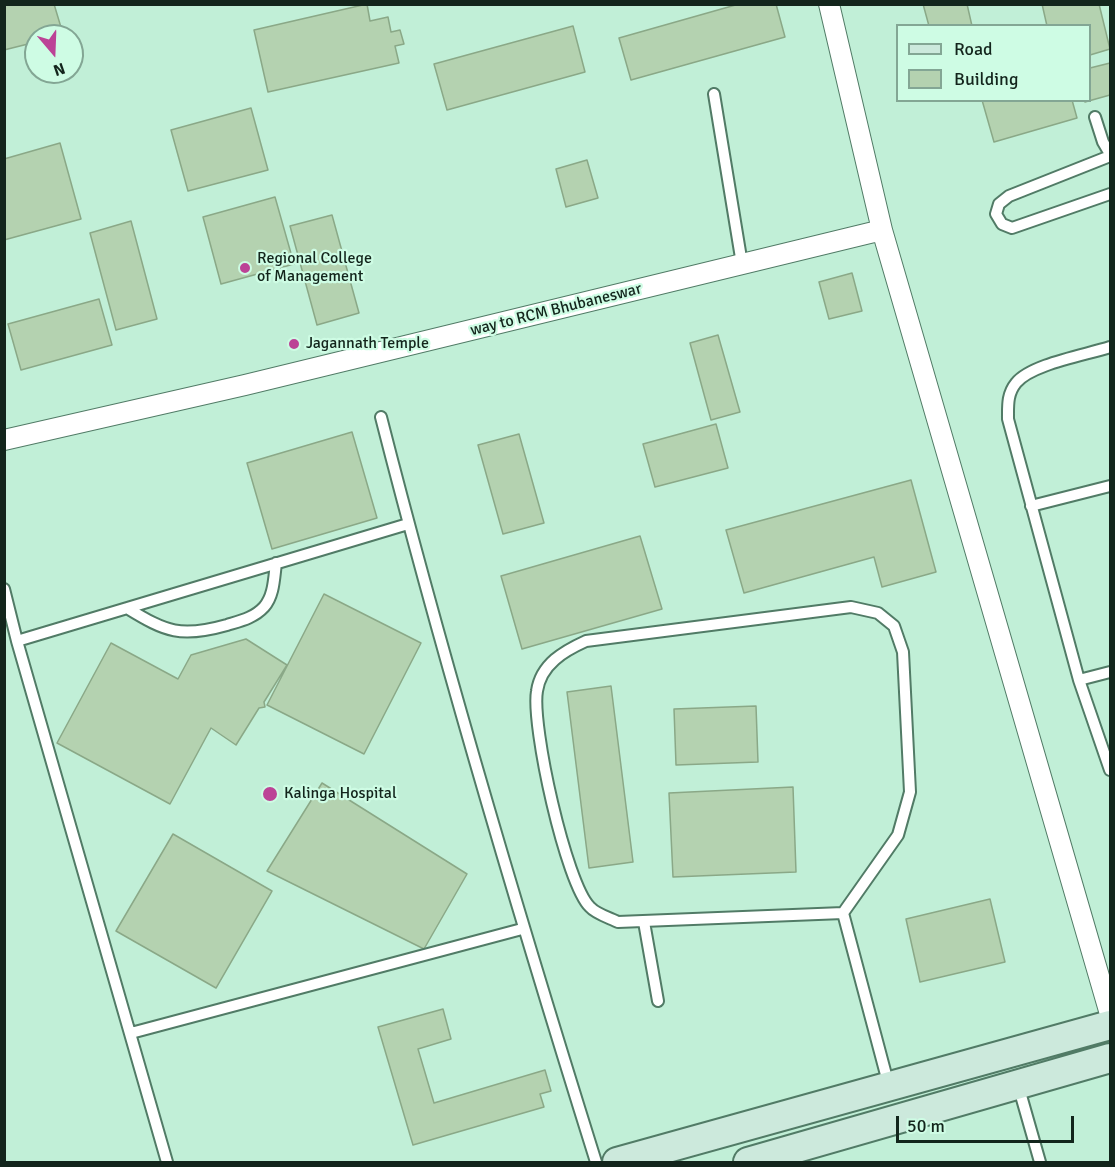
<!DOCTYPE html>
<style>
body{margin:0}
#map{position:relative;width:1115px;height:1167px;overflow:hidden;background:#c1efd7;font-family:Signika,sans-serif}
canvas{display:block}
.frame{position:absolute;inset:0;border:6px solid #13251c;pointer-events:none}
.legend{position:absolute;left:896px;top:24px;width:195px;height:78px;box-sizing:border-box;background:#cefce4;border:2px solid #83a694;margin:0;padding:8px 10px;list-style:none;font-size:18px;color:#13251c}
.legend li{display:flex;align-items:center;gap:12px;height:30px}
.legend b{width:30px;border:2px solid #83a694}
.north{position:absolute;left:24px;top:24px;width:60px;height:60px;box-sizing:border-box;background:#cefce4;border:2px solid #83a694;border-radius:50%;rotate:161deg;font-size:16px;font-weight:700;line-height:24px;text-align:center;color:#13251c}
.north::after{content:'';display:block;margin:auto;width:21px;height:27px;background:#bc4396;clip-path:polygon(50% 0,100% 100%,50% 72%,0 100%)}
.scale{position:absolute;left:896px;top:1116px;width:178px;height:27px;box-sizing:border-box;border:3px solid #13251c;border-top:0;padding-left:8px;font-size:18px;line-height:21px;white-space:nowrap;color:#13251c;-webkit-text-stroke:4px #cefce4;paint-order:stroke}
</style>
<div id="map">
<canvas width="1115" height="1167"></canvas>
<div class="frame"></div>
<ul class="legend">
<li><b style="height:8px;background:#cce9dc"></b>Road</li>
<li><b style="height:16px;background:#b4d2b0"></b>Building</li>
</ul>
<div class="north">N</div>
<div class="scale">50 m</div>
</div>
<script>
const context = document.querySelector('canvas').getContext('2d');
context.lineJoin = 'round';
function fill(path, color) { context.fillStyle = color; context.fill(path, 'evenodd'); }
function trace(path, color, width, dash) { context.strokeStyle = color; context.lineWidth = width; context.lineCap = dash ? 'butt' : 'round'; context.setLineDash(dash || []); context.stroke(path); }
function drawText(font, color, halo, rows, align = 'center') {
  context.font = font + ' Signika,sans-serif'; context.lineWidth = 4.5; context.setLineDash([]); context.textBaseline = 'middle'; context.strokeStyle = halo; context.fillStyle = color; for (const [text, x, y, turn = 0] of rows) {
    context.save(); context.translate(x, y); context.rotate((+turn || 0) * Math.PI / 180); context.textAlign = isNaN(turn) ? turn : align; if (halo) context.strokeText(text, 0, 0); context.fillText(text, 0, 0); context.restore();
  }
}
const building = new Path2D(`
 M 4,4 L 54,4 L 63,34 L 36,36 L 36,42 L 4,50 Z
 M 367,4 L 370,21 L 388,17 L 391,32 L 400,30 L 404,44 L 395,46 L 399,63 L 268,92 L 254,30 Z
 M 739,4 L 776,4 L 785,37 L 631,80 L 619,38 Z
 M 923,4 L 967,4 L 972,26 L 929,26 Z
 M 1042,4 L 1099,4 L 1110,49 L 1090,55 L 1090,26 L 1047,26 Z
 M 573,26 L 585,72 L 447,110 L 434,64 Z
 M 1110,63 L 1110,95 L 1085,102 L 1090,100 L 1090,68 Z
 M 982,100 L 1072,100 L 1077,118 L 994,142 Z
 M 251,108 L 268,170 L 188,191 L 171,130 Z
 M 60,143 L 81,219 L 4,240 L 4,159 Z
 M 587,160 L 598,198 L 566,207 L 556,169 Z
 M 275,197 L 294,264 L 221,284 L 203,217 Z
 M 332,215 L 359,313 L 317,325 L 290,226 Z
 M 131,221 L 157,319 L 116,330 L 90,233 Z
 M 852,273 L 862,311 L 829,319 L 819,282 Z
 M 99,299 L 112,345 L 21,370 L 8,324 Z
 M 718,335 L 740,412 L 711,420 L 690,343 Z
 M 716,424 L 728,468 L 655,487 L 643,444 Z
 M 352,432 L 377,518 L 272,549 L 247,463 Z
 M 519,434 L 544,523 L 503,534 L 478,445 Z
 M 911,480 L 936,572 L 882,587 L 874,557 L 744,593 L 726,530 Z
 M 640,536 L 662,609 L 522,649 L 501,576 Z
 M 324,594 L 421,643 L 364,754 L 267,705 Z
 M 246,639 L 287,665 L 264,702 L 265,707 L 259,708 L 236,745 L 211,728 L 170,804 L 57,743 L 111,643 L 178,679 L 191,655 Z
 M 611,686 L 633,862 L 589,868 L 567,692 Z
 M 756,706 L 758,762 L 676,765 L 674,709 Z
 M 322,783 L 467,874 L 424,949 L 267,871 Z
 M 793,787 L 796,872 L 673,877 L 669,793 Z
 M 173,834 L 272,891 L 216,988 L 116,931 Z
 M 990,899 L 1005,962 L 920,982 L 906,919 Z
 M 443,1009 L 451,1039 L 418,1049 L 434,1103 L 545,1070 L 551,1091 L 540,1094 L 544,1107 L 413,1145 L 378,1027 Z`);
const lane = new Path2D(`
 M 714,94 L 742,264
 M 1095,117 L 1103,142 L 1110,154
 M 1110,156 L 1009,196 L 999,204 L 996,214 L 1002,224 L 1012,228 L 1110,194
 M 1110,347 C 1086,355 1031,364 1016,383 C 1007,394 1008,406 1008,419 L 1079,680 L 1110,770
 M 381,417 C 445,668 519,916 596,1162
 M 1031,506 L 1110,486
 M 4,589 L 17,641 L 167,1162
 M 127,608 C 166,632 181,638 227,625 C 240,621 254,618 264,607 C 274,596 274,578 276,563
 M 17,641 L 408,524
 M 1079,680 L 1110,672
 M 843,913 L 618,922 C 610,918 596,914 590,907 C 566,884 531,725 537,691 C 541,664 564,651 586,641 L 851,607 L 878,613 L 894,626 L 903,652 L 910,792 L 898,835 L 843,913 L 889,1086
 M 644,922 L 658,1001
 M 131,1033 L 522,929
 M 1018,1085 L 1040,1162`);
const street = new Path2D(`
 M 882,230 L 1110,1014
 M 4,440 L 245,385 L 882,230 L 829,4`);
const secondary = new Path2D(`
 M 617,1162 L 1110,1025
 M 748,1162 L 1110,1058`);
const markers = [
 [245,268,6,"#bc4396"],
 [294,344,6,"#bc4396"],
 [270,794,8,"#bc4396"]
];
const poiNames = [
 ["Regional College",257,259],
 ["of Management",257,277],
 ["Jagannath Temple",306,344],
 ["Kalinga Hospital",284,794]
];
const streetNames = [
 ["way to RCM Bhubaneswar",556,310,-14]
];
fill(building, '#b4d2b0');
trace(building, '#8aa887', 1.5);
trace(lane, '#517b66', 14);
trace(street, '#517b66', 22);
trace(secondary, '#517b66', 32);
trace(lane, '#fff', 10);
trace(street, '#fff', 20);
trace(secondary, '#cce9dc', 28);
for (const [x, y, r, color] of markers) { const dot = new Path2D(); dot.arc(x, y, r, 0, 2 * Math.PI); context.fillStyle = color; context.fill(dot); trace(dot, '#cefce4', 2); }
drawText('16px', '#13251c', '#cefce4', poiNames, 'left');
drawText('16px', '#13251c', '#cefce4', streetNames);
</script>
